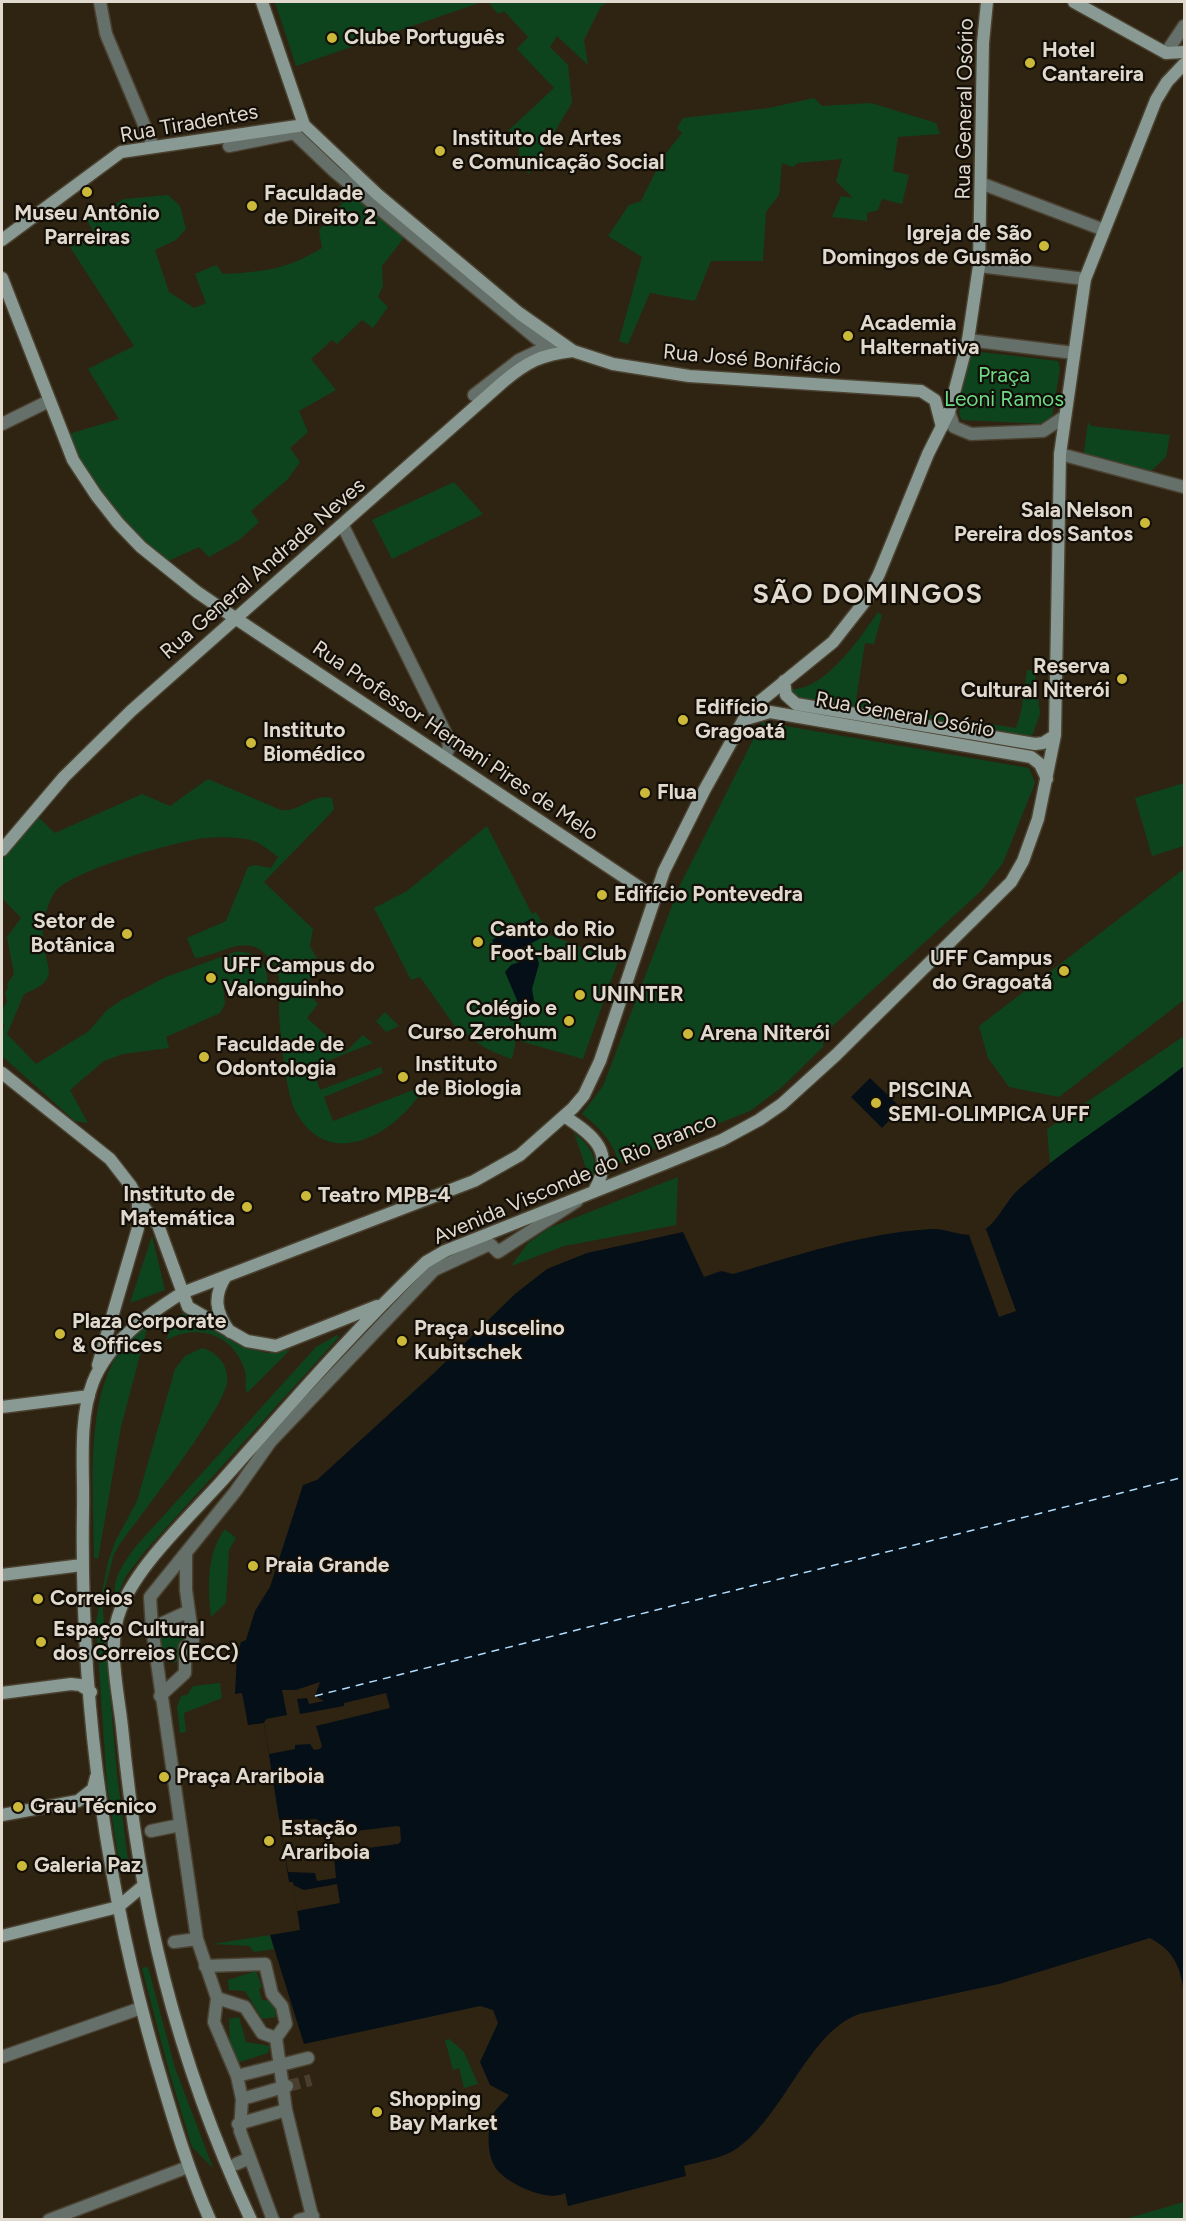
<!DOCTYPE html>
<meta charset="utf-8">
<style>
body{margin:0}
#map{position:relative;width:1186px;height:2221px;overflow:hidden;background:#2f2412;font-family:Figtree,sans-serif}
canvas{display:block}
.frame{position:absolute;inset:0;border:3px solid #e0d9ce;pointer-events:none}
</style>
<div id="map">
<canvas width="1186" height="2221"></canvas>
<div class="frame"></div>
</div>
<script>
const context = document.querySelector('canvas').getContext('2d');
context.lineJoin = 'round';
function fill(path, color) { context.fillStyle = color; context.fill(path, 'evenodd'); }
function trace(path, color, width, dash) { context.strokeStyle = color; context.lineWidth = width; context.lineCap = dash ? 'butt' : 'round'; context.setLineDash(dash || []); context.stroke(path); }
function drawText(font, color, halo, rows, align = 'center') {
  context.font = font + ' Figtree,sans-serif'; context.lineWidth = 4.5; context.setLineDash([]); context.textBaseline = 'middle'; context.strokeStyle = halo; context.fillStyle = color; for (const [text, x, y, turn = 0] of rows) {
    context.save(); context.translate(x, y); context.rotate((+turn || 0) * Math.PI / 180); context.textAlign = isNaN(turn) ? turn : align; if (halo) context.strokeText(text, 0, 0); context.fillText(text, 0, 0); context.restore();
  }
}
const green = new Path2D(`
 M 275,2 L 482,2 L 296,66 Z
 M 488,2 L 609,2 L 601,6 L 584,40 L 588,65 L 557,36 L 550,47 L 568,65 L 572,103 L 529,174 L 519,163 L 519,149 L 509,130 L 554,88 L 517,49 L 528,37 L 504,11 L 498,14 Z
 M 814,98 L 822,106 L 871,103 L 936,123 L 940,134 L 898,137 L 893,171 L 909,175 L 902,204 L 882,199 L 878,210 L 867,213 L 867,221 L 832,217 L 841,196 L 853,198 L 836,181 L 842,159 L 798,163 L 793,167 L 782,163 L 779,195 L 766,212 L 763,261 L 711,261 L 695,301 L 650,293 L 628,344 L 619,341 L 642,257 L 608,236 L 629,205 L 641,201 L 663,157 L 682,133 L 677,128 L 683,118 L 769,108 Z
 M 354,190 L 407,234 L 382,266 L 383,286 L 378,297 L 388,307 L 373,328 L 362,320 L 337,344 L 332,340 L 311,359 L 336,390 L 299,411 L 308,432 L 290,448 L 300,462 L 288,479 L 251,511 L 259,522 L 239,540 L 209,557 L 199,547 L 168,561 L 120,529 L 87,493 L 69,434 L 119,419 L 88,369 L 134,346 L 70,247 L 95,235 L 87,220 L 124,199 L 168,195 L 180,206 L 186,229 L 176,240 L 155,250 L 169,292 L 194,308 L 206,303 L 195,274 L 216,265 L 223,274 C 263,272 288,269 322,248 L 319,230 Z
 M 972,351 L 1058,361 L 1060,368 L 1052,418 L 1045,424 L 962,420 L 959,414 L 965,358 Z
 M 1088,422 L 1091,426 L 1170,435 L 1166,457 L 1150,472 L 1083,460 Z
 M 454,482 L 483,514 L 392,559 L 372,520 Z
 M 878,612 L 882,615 L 874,644 L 865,643 L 856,700 L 906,711 L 1016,728 L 1021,712 L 1027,670 L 1035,671 L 1040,714 L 1033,734 L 1026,737 L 794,700 L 789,693 L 792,689 C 825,690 861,637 878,612 Z
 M 762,722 L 1029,768 L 1035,783 L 1003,863 L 981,891 L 824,1034 L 823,1047 L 782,1087 L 750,1111 L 619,1163 C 612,1140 600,1128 582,1114 L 603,1086 L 680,885 Z
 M 208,779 L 281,810 C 300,812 313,793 332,798 L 334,809 L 330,814 L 264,882 L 313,929 L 310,946 L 317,959 L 317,972 L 302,988 L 318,1004 L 307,1018 L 345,1052 L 363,1035 L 373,1043 L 312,1067 L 320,1090 L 381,1067 L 383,1073 L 324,1097 L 333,1121 L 426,1085 C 401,1129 333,1175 297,1114 C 286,1097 280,1034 279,1012 C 279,996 283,976 273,963 C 249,928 224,955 195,958 L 187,938 L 226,921 L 248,867 L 255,865 L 271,868 L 278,857 C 269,850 257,840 246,839 C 233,837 218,837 205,838 C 178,841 69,871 55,892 C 48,901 42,924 43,936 C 43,967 65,978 24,994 L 7,1034 L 36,1064 L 89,1031 L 107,1010 L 120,1001 L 166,977 L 235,952 C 257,950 270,965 267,986 L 223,986 L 225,1004 L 220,1013 L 166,1037 L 169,1048 L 123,1054 L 104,1061 L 70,1090 L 88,1123 L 75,1121 L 2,1056 L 2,1030 L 5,1025 L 2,1023 L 2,1010 L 7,1002 L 5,992 L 8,988 L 7,984 L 14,974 L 7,937 L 21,918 L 2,898 L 2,860 L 37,816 L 55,833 L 142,794 L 170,806 Z
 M 1184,783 L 1184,846 L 1152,856 L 1135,798 Z
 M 487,826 L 532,914 L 536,912 L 549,935 L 618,961 L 583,1059 L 516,1040 L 512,1059 C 492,1052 478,1046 464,1031 L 459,1032 L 420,977 L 411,980 L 374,908 L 407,891 Z
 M 1184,869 L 1184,1000 L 1059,1097 L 1009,1087 L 988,1058 L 979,1026 Z
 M 385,1012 L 399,1026 L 386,1032 L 376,1021 Z
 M 1184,1036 L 1184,1072 L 1050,1163 L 1047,1129 Z
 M 574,1133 C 588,1144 596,1153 595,1172 L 589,1177 Z
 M 678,1177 L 676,1225 L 564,1246 L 511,1266 L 528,1243 L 549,1228 Z
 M 152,1236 L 165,1290 L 130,1303 Z
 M 183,1313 L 243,1347 L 267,1353 L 290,1350 L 247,1393 C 244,1387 247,1378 245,1371 C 234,1334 198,1323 166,1340 L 174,1318 Z
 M 149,1321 L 121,1427 L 98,1559 L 94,1558 C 94,1498 85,1416 113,1362 C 122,1346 136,1334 149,1321 Z
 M 337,1335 L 339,1337 L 146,1550 L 126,1576 L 116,1599 C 110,1579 126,1560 137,1545 L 316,1347 Z
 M 202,1348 C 217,1352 229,1365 227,1382 C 225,1408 140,1516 120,1544 L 114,1554 L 102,1599 L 117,1775 L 128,1860 L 119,1862 L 107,1786 L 96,1622 L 108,1562 L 115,1542 L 137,1501 L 175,1369 L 185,1356 Z
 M 225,1529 L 236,1538 L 229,1550 L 226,1603 L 211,1617 C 208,1588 206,1554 225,1529 Z
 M 174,1623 L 184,1624 L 186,1640 L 179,1642 L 180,1661 L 171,1663 L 169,1652 L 161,1651 L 159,1639 L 174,1632 Z
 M 220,1683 L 222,1698 L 184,1713 L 186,1732 L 180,1733 L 177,1707 L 181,1696 L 187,1695 L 193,1686 Z
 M 270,1935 L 274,1949 L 254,1952 L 249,1946 L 212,1944 Z
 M 148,1967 L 175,2068 L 213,2168 L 192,2147 L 169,2071 L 142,1968 Z
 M 256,1971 L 262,1987 L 259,1989 L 262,2000 L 274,2001 L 276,2017 L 262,2019 L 245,1991 L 229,1990 L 228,1980 Z
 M 239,2017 L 246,2042 L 270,2046 L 268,2053 L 237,2063 L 230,2045 L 229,2019 Z
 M 449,2039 L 464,2052 L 478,2084 L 464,2088 L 459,2068 L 453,2070 L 445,2040 Z
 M 1184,2202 L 1184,2219 L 1125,2219 Z`);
const water = new Path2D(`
 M 533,918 L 543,937 L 502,959 L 492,940 Z
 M 537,956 L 539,964 L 532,989 L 535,1006 L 522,1012 L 505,972 L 511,965 Z
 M 1184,1066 L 1184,1992 C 1180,1966 1174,1951 1150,1938 L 999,1984 L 859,2014 C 808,2032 783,2118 736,2149 C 721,2159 701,2161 684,2166 L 686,2176 L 568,2206 L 565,2193 C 548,2203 505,2183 495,2167 C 487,2154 487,2132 492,2117 C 495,2108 504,2103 509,2095 L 490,2085 L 480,2062 L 498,2023 L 493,2010 L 480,2006 L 304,2044 L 270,1935 L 300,1930 L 293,1882 L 289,1882 L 264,1723 L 248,1725 L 242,1693 L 235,1694 L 237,1655 L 241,1642 L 246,1640 L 255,1611 L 270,1587 L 303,1485 L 317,1480 L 434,1373 L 515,1294 L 547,1269 L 587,1253 L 683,1232 L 704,1277 L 721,1271 L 733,1274 C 798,1255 863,1233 932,1229 C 948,1228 966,1240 981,1232 C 997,1224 1006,1200 1020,1188 C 1071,1143 1131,1108 1184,1066 Z
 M 870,1078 L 901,1108 L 882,1128 L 851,1097 Z`);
const pier = new Path2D(`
 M 986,1229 L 1016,1311 L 999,1317 L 969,1235 Z
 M 320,1682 L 315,1696 L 324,1701 L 309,1704 L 307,1698 L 297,1699 L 300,1714 L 344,1706 L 344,1703 L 386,1693 L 390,1708 L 316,1726 L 322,1746 L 320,1749 L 314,1750 L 310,1744 L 295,1745 L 295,1749 L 269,1754 L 264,1723 L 266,1719 L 287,1715 L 282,1690 L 296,1690 Z
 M 316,1819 L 322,1823 L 324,1835 L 397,1826 L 400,1827 L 401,1841 L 398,1844 L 352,1850 L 352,1853 L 334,1856 L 336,1878 L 317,1881 L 315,1873 L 288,1872 L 279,1820 Z
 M 337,1884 L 340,1903 L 297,1911 L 293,1885 L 304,1890 Z`);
const ferry = new Path2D(`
 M 315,1696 L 1184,1477`);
const streetTunnel = new Path2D(`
 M 288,2086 L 311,2080`);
const street = new Path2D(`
 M 100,2 L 106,34 L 153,146
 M 1166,53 L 1184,26
 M 229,146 L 294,133 L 335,172 L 537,339 L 551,345 L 519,360 L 474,395
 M 983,184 L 1104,230
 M 979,266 L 1085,279
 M 968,340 L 1074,353
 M 949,412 L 954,427 L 971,434 L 1043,431 L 1064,417
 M 2,424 L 49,401
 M 1060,454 L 1184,487
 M 343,526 L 447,736 L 449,747 L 445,758
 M 189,1611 L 152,1628 L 197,1939 L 217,1998 L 214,2022 L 237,2076 L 242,2099 L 240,2131 L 273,2220
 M 152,1628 L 150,1597 L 235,1492 L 271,1441 L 434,1270 L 490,1244 L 498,1252 L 577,1201
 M 160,1696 L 185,1673 L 185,1647 L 193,1641 L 186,1590 L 186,1553
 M 151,1831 L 180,1825
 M 174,1942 L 197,1939
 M 205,1966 L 265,1964 L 272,1994 L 282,2006 L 286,2024 L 276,2038
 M 217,1998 L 245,2007 L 262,2033 L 276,2038 L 286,2110 L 313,2220
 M 2,2057 L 141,2008
 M 237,2076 L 308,2058
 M 242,2099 L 287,2086
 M 238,2124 L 286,2110
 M 236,2164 L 250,2158
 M 49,2220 L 188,2167
 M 299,2220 L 313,2216`);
const secondary = new Path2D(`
 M 262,2 L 304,125 L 377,194 L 519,313 L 573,351 L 613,364 L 689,376 L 921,391 L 935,400 L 942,427
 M 1074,2 L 1166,53 L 1184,52
 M 2,240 L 121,152 L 304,125
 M 2,278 L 73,460 L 96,495 L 118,523 L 141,547 L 197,592 L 235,618 L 654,897
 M 784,681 L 786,695 L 796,704 L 1035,744 L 1043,743 L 1054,736
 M 746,719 L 770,712 L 1031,757 L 1040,764 L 1047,779
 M 2,850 L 64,777 L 131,711 L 503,382 C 528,361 541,355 573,351
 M 2,1073 L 110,1159 L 131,1186 L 138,1200 L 138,1228 L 98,1365
 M 564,1116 C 595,1136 616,1153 594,1191
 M 138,1200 L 158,1225 L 188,1307 L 247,1341 L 276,1346 L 377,1306
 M 226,1276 C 213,1296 215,1312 230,1332
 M 2,1407 L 89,1396
 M 2,1575 L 82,1565
 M 2,1693 L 71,1684 L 80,1685 L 91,1692
 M 2,1815 L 78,1801 L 93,1789 L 96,1777
 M 2,1936 L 118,1907 L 143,1886
 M 210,2220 C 187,2168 172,2115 156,2061 C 105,1883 80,1695 83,1510 C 84,1469 78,1421 93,1382 C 109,1342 147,1315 182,1293 L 474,1181 L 520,1155 L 573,1108 L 584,1095 L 600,1061 L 664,871 L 705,789 L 744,719 L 758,703 L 833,642 L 866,600 L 879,574 L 928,454 L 949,412 L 968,340 L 979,266 L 983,43 L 987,2
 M 251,2220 C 175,2057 139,1905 122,1727 C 118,1689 106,1644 121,1608 C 137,1566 189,1517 220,1483 C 287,1408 352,1332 426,1262 L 445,1251 L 666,1163 L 722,1140 L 759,1120 L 782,1104 L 836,1055 L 1011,882 L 1023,861 L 1038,819 L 1055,735 L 1060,454 L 1085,279 L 1156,100 L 1167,82 L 1184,64`);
const markers = [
 [332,38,6,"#ccb939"],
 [1030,63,6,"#ccb939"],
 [440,151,6,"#ccb939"],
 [87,192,6,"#ccb939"],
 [252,206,6,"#ccb939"],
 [1044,246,6,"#ccb939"],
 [848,336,6,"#ccb939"],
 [1145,523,6,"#ccb939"],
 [1122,679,6,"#ccb939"],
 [683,720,6,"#ccb939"],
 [251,743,6,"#ccb939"],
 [645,793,6,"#ccb939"],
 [602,895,6,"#ccb939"],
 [127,934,6,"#ccb939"],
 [478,942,6,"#ccb939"],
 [1064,971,6,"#ccb939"],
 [211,978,6,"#ccb939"],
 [580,995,6,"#ccb939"],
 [569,1021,6,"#ccb939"],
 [688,1034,6,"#ccb939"],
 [204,1057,6,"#ccb939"],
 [403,1077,6,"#ccb939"],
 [876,1103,6,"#ccb939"],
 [306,1196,6,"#ccb939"],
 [247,1207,6,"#ccb939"],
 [60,1334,6,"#ccb939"],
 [402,1341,6,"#ccb939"],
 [253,1566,6,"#ccb939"],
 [38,1599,6,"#ccb939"],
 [41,1642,6,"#ccb939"],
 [164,1777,6,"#ccb939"],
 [18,1807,6,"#ccb939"],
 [269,1841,6,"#ccb939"],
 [22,1866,6,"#ccb939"],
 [377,2112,6,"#ccb939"]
];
const poiNames = [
 ["Clube Português",344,38],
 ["Hotel",1042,51],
 ["Cantareira",1042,75],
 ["Instituto de Artes",452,139],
 ["e Comunicação Social",452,163],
 ["Faculdade",264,194],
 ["de Direito 2",264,218],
 ["Museu Antônio",87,214,"center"],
 ["Parreiras",87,238,"center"],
 ["Igreja de São",1032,234,"right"],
 ["Domingos de Gusmão",1032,258,"right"],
 ["Academia",860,324],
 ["Halternativa",860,348],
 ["Sala Nelson",1133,511,"right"],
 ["Pereira dos Santos",1133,535,"right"],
 ["Reserva",1110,667,"right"],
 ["Cultural Niterói",1110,691,"right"],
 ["Edifício",695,708],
 ["Gragoatá",695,732],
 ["Instituto",263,731],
 ["Biomédico",263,755],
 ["Flua",657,793],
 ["Edifício Pontevedra",614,895],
 ["Setor de",115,922,"right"],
 ["Botânica",115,946,"right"],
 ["Canto do Rio",490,930],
 ["Foot-ball Club",490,954],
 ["UFF Campus",1052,959,"right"],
 ["do Gragoatá",1052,983,"right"],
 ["UFF Campus do",223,966],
 ["Valonguinho",223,990],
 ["UNINTER",592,995],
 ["Colégio e",557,1009,"right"],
 ["Curso Zerohum",557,1033,"right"],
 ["Arena Niterói",700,1034],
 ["Faculdade de",216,1045],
 ["Odontologia",216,1069],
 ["Instituto",415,1065],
 ["de Biologia",415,1089],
 ["PISCINA",888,1091],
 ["SEMI-OLIMPICA UFF",888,1115],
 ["Instituto de",235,1195,"right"],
 ["Matemática",235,1219,"right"],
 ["Teatro MPB-4",318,1196],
 ["Plaza Corporate",72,1322],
 ["& Offices",72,1346],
 ["Praça Juscelino",414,1329],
 ["Kubitschek",414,1353],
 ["Praia Grande",265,1566],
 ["Correios",50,1599],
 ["Espaço Cultural",53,1630],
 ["dos Correios (ECC)",53,1654],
 ["Praça Arariboia",176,1777],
 ["Grau Técnico",30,1807],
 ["Estação",281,1829],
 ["Arariboia",281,1853],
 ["Galeria Paz",34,1866],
 ["Shopping",389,2100],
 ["Bay Market",389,2124]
];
const streetNames = [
 ["Rua General Osório",965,109,-89],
 ["Rua Tiradentes",189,124,-10],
 ["Rua José Bonifácio",752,360,5],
 ["Rua General Andrade Neves",263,569,-41],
 ["Rua General Osório",905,715,10],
 ["Rua Professor Hernani Pires de Melo",455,741,34],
 ["Avenida Visconde do Rio Branco",575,1179,-23]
];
const parkNames = [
 ["Praça",1004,376],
 ["Leoni Ramos",1004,400]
];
const districtNames = [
 ["SÃO DOMINGOS",868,595]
];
fill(green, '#0d441e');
fill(water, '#040f18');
fill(pier, '#2f2412');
trace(ferry, '#b2ddfd', 1.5, [8, 6]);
trace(streetTunnel, '#4a3f2e', 12, [12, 6]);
trace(street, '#4b4130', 15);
trace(secondary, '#4b4130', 15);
trace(street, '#65706b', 12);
trace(secondary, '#889a93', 12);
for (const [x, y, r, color] of markers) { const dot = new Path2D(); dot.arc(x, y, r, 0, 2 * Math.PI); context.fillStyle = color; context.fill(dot); trace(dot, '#130e07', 2); }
drawText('bold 21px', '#e0d9ce', '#130e07', poiNames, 'left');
drawText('21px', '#e0d9ce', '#130e07', streetNames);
drawText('21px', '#6cdb85', '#130e07', parkNames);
context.letterSpacing = '1.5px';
drawText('bold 27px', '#e0d9ce', '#130e07', districtNames);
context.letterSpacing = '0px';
</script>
